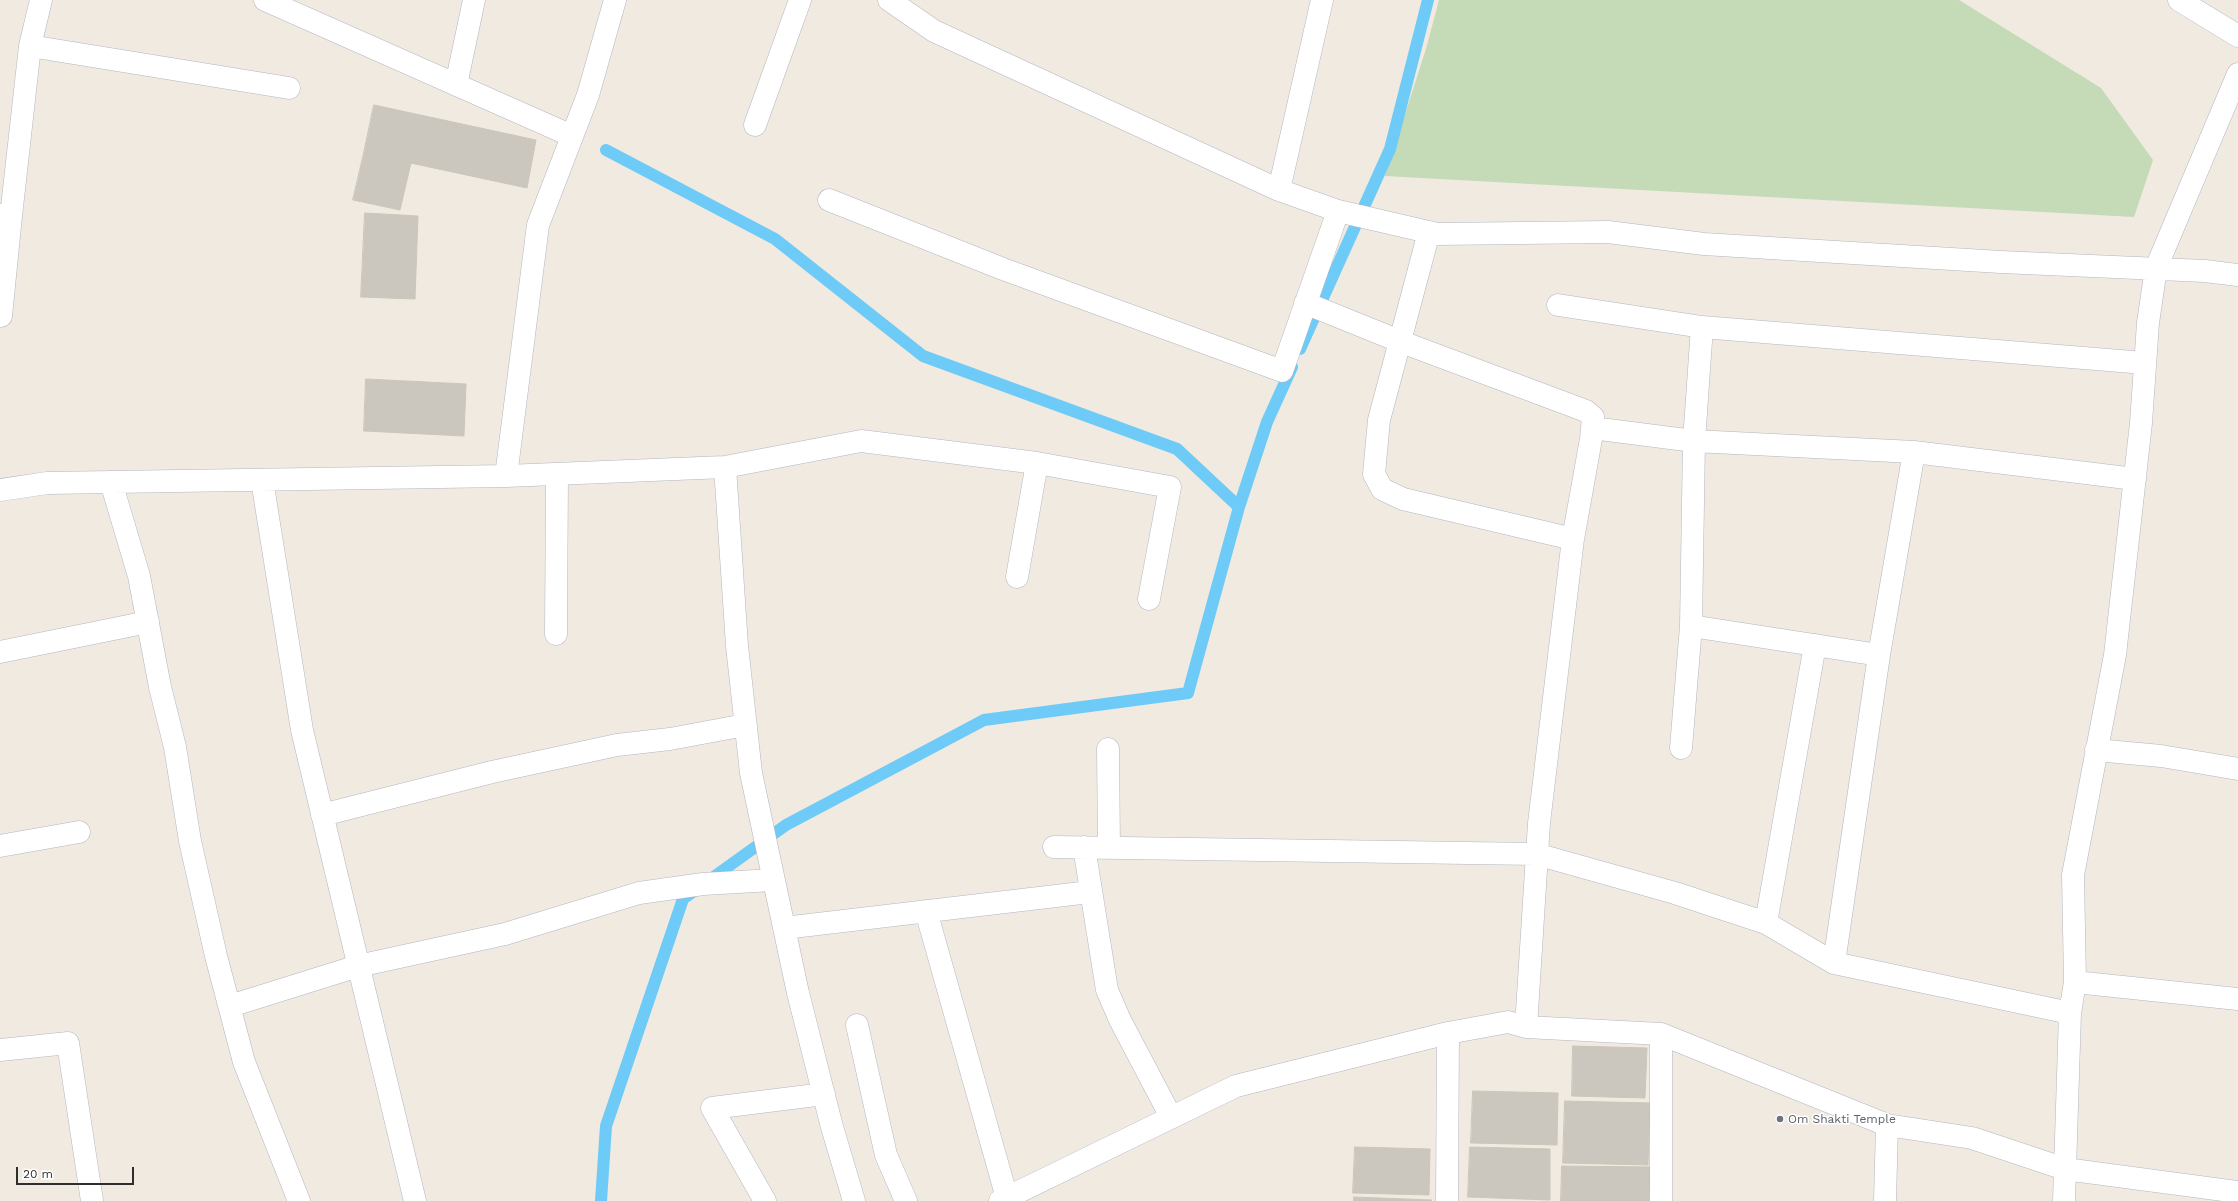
<!DOCTYPE html>
<style>
body{margin:0}
#map{position:relative;width:2238px;height:1201px;overflow:hidden;background:#f0eae0;font-family:"Work Sans",sans-serif}
canvas{display:block}
.scale{position:absolute;left:16px;top:1167px;width:118px;height:18px;box-sizing:border-box;border:2px solid #2e2e2e;border-top:0;padding-left:5px;font-size:12px;line-height:14px;white-space:nowrap;color:#2e2e2e;-webkit-text-stroke:3px #fff;paint-order:stroke}
</style>
<div id="map">
<canvas width="2238" height="1201"></canvas>
<div class="scale">20 m</div>
</div>
<script>
const context = document.querySelector('canvas').getContext('2d');
context.lineJoin = 'round';
function fill(path, color) { context.fillStyle = color; context.fill(path, 'evenodd'); }
function trace(path, color, width, dash) { context.strokeStyle = color; context.lineWidth = width; context.lineCap = dash ? 'butt' : 'round'; context.setLineDash(dash || []); context.stroke(path); }
function drawText(font, color, halo, rows, align = 'center') {
  context.font = font + ' "Work Sans",sans-serif'; context.lineWidth = 3; context.setLineDash([]); context.textBaseline = 'middle'; context.strokeStyle = halo; context.fillStyle = color; for (const [text, x, y, turn = 0] of rows) {
    context.save(); context.translate(x, y); context.rotate((+turn || 0) * Math.PI / 180); context.textAlign = isNaN(turn) ? turn : align; if (halo) context.strokeText(text, 0, 0); context.fillText(text, 0, 0); context.restore();
  }
}
const cemetery = new Path2D(`
 M 1439,0 L 1959,0 L 2101,88 L 2153,160 L 2134,217 L 1385,176 L 1426,49 Z`);
const stream = new Path2D(`
 M 1300,349 L 1390,149 L 1428,0
 M 1239,507 L 1267,422 L 1292,367
 M 601,1201 L 606,1126 L 683,899 L 786,825 L 984,720 L 1188,693 L 1239,507 L 1177,449 L 923,356 L 775,239 L 606,150`);
const building = new Path2D(`
 M 374,105 L 536,140 L 527,188 L 364,153 Z
 M 364,153 L 411,163 L 400,210 L 353,200 Z
 M 365,213 L 418,216 L 415,299 L 361,297 Z
 M 366,379 L 466,384 L 464,436 L 364,431 Z
 M 1573,1046 L 1647,1048 L 1645,1098 L 1572,1096 Z
 M 1473,1091 L 1558,1093 L 1557,1145 L 1471,1143 Z
 M 1565,1101 L 1650,1103 L 1648,1165 L 1563,1163 Z
 M 1355,1147 L 1430,1149 L 1429,1195 L 1353,1193 Z
 M 1470,1147 L 1550,1149 L 1550,1200 L 1468,1197 Z
 M 1562,1166 L 1650,1167 L 1649,1201 L 1561,1201 Z
 M 1354,1197 L 1432,1200 L 1431,1201 L 1354,1201 Z`);
const street = new Path2D(`
 M 265,0 L 572,136
 M 889,0 L 934,31 L 1279,190 L 1338,211 L 1437,234 L 1608,232 L 1704,244 L 2001,262 L 2205,271 L 2238,275
 M 2179,0 L 2238,36
 M 30,46 L 289,88
 M 456,85 L 474,0
 M 755,125 L 800,0
 M 1279,190 L 1322,0
 M 829,200 L 1003,269 L 1282,371 L 1338,211
 M 0,215 L 11,216 L 1,316
 M 11,216 L 30,46 L 41,0
 M 1429,232 L 1379,420 L 1374,474 L 1382,489 L 1403,499 L 1573,539
 M 1305,303 L 1399,341 L 1586,411 L 1593,417 L 1591,439 L 1573,539 L 1539,823 L 1526,1027
 M 1558,305 L 1702,327 L 1694,441 L 1691,626 L 1681,748
 M 1702,327 L 2145,363
 M 1914,452 L 2135,479
 M 725,467 L 737,646 L 751,773 L 798,993 L 832,1127 L 854,1201
 M 506,476 L 538,225 L 588,95 L 615,0
 M 262,480 L 302,730 L 415,1201
 M 111,482 L 139,576 L 160,687 L 175,747 L 190,841 L 216,956 L 244,1062 L 299,1201
 M 0,490 L 47,483 L 506,476 L 725,467 L 861,441 L 1037,463 L 1170,487 L 1149,599
 M 1017,577 L 1037,463
 M 1691,626 L 1879,655
 M 556,634 L 557,474
 M 0,652 L 148,622
 M 1108,749 L 1109,847
 M 2096,750 L 2161,756 L 2238,769
 M 322,815 L 492,772 L 617,745 L 670,739 L 745,725
 M 0,846 L 79,832
 M 1054,847 L 1536,854 L 1675,893 L 1766,923 L 1834,963 L 1879,655 L 1914,452 L 1694,441 L 1592,428
 M 1084,847 L 1107,990 L 1120,1020 L 1171,1117
 M 926,911 L 1007,1198
 M 1766,923 L 1815,645
 M 784,928 L 1090,892
 M 1834,963 L 2070,1013
 M 2075,982 L 2238,999
 M 230,1006 L 358,966 L 505,934 L 639,893 L 703,884 L 773,880
 M 857,1025 L 886,1155 L 906,1201
 M 1661,1034 L 1661,1201
 M 0,1050 L 68,1043 L 92,1201
 M 765,1201 L 712,1108 L 824,1094
 M 1000,1201 L 1236,1086 L 1448,1033 L 1508,1022 L 1526,1027 L 1661,1034 L 1887,1125 L 1972,1138 L 2065,1169 L 2238,1192
 M 1447,1201 L 1448,1033
 M 1885,1201 L 1887,1125
 M 2064,1201 L 2070,1013 L 2075,982 L 2073,875 L 2115,655 L 2141,423 L 2148,323 L 2156,268 L 2238,74`);
const markers = [
 [1780,1119,4,"#6b7280"]
];
const worshipNames = [
 ["Om Shakti Temple",1788,1119]
];
fill(cemetery, '#c5dab6');
trace(stream, '#6ecaf6', 12);
fill(building, '#cbc7bf');
trace(building, '#ccc6b9', 1);
trace(street, '#b4b5c2', 23);
trace(street, '#fff', 22);
for (const [x, y, r, color] of markers) { const dot = new Path2D(); dot.arc(x, y, r, 0, 2 * Math.PI); context.fillStyle = color; context.fill(dot); trace(dot, '#fff', 1.5); }
drawText('12px', '#5b616d', '#fff', worshipNames, 'left');
</script>
